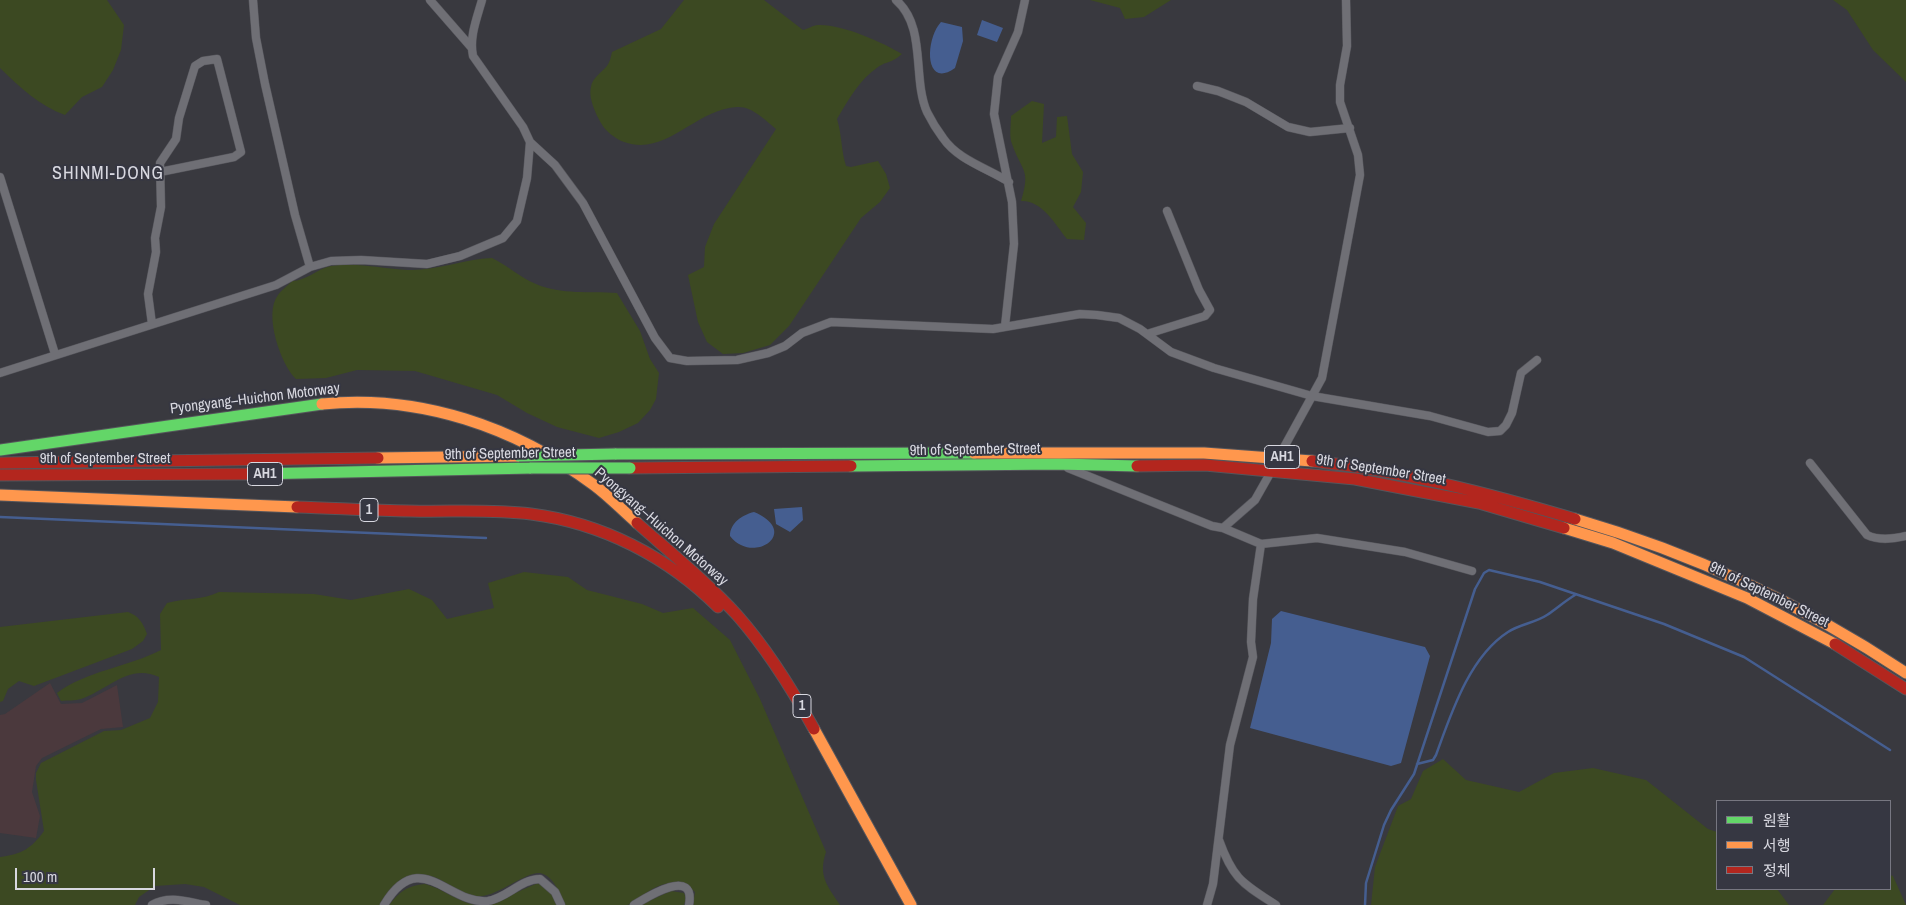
<!DOCTYPE html>
<meta charset="utf-8">
<style>
body{margin:0}
#map{position:relative;width:1906px;height:905px;overflow:hidden;background:#39393f;font-family:"Archivo Narrow","Noto Sans KR",sans-serif}
canvas{display:block}
.legend{position:absolute;left:1716px;top:800px;width:175px;height:90px;box-sizing:border-box;background:#363742;border:1px solid #777781;margin:0;padding:6px 9px;list-style:none;font-size:15px;color:#d8d8e0}
.legend li{display:flex;align-items:center;gap:10px;height:25px}
.legend b{width:25px;border:1px solid #777781}
.scale{position:absolute;left:15px;top:868px;width:140px;height:22px;box-sizing:border-box;border:2px solid #d8d8e0;border-top:0;padding-left:6px;font-size:15px;line-height:18px;white-space:nowrap;color:#d8d8e0;-webkit-text-stroke:4px #363742;paint-order:stroke}
</style>
<div id="map">
<canvas width="1906" height="905"></canvas>
<ul class="legend">
<li><b style="height:6px;background:#63d668"></b>원활</li>
<li><b style="height:6px;background:#ff974d"></b>서행</li>
<li><b style="height:6px;background:#b3261e"></b>정체</li>
</ul>
<div class="scale">100 m</div>
</div>
<script>
const context = document.querySelector('canvas').getContext('2d');
context.lineJoin = 'round';
function fill(path, color) { context.fillStyle = color; context.fill(path, 'evenodd'); }
function trace(path, color, width, dash) { context.strokeStyle = color; context.lineWidth = width; context.lineCap = dash ? 'butt' : 'round'; context.setLineDash(dash || []); context.stroke(path); }
function drawText(font, color, halo, rows, align = 'center') {
  context.font = font + ' "Archivo Narrow",sans-serif'; context.lineWidth = 4; context.setLineDash([]); context.textBaseline = 'middle'; context.strokeStyle = halo; context.fillStyle = color; for (const [text, x, y, turn = 0] of rows) {
    context.save(); context.translate(x, y); context.rotate((+turn || 0) * Math.PI / 180); context.textAlign = isNaN(turn) ? turn : align; if (halo) context.strokeText(text, 0, 0); context.fillText(text, 0, 0); context.restore();
  }
}
const industrial = new Path2D(`
 M 50,683 L 61,704 L 82,703 L 117,685 L 123,727 L 101,729 L 42,758 L 36,766 L 32,792 L 40,816 L 36,838 L 0,833 L 0,715 L 5,714 Z`);
const green = new Path2D(`
 M 0,0 L 107,0 L 124,25 L 121,50 L 113,70 L 102,87 L 82,97 L 65,115 C 40,106 19,87 0,68 Z
 M 684,0 L 764,0 L 803,30 C 808,29 813,25 818,25 C 842,24 882,42 902,54 C 890,64 887,61 878,67 C 859,80 849,99 837,119 C 842,135 841,150 846,166 L 851,167 L 878,161 L 886,174 L 890,188 L 880,202 L 861,218 L 789,326 L 770,345 L 743,353 L 723,354 L 707,342 L 698,322 L 688,275 L 704,267 L 705,247 L 714,224 L 776,129 C 765,120 752,106 737,107 C 695,109 667,157 624,142 C 616,139 605,131 601,123 C 596,114 588,98 591,87 C 592,78 602,72 607,66 C 610,62 611,56 612,52 L 661,29 Z
 M 1090,0 L 1171,0 L 1144,17 L 1125,19 L 1120,8 Z
 M 1833,0 L 1906,0 L 1906,82 L 1873,50 L 1847,10 Z
 M 1032,101 L 1044,104 L 1042,143 L 1056,137 L 1057,117 L 1067,116 L 1072,154 L 1083,172 L 1081,192 L 1073,207 L 1086,223 L 1084,240 L 1067,239 C 1055,224 1042,200 1021,201 C 1031,169 1022,172 1012,144 C 1009,137 1011,125 1011,116 Z
 M 492,258 C 507,265 521,278 536,284 C 562,295 589,291 617,293 L 640,331 L 650,359 L 659,373 L 656,399 L 650,410 L 638,423 L 619,432 L 599,438 L 557,427 L 527,413 L 497,395 L 415,371 L 357,370 L 326,378 L 296,379 C 281,365 263,314 278,295 C 281,290 288,286 292,281 C 306,281 317,269 331,266 C 358,262 382,269 408,270 C 436,271 464,259 492,258 Z
 M 524,572 L 568,577 L 587,590 L 642,604 L 663,613 L 693,608 L 730,640 L 760,699 L 826,852 C 818,876 827,885 840,905 L 693,905 L 695,892 C 680,876 659,883 643,895 C 638,898 632,904 627,905 C 608,905 585,905 565,905 C 560,894 554,876 540,873 C 527,871 499,895 481,896 C 454,899 440,864 406,878 C 394,883 385,894 380,905 L 240,905 L 204,887 L 185,884 L 155,886 L 139,897 L 135,905 L 0,905 L 0,857 C 22,854 31,849 44,831 L 36,780 L 36,773 L 41,763 L 104,731 L 121,730 L 150,718 L 158,702 L 159,677 C 129,663 108,690 81,699 C 75,701 68,700 61,701 L 57,693 C 86,671 128,667 161,650 L 160,614 L 167,603 C 185,598 203,600 219,592 L 314,594 L 351,600 L 409,589 L 432,600 L 447,619 L 494,608 L 488,583 Z
 M 128,612 C 139,616 143,623 147,634 L 143,641 L 132,649 L 34,686 L 19,681 L 8,689 L 3,701 L 0,702 L 0,627 Z
 M 1443,759 L 1466,780 L 1519,792 L 1554,773 L 1593,768 L 1646,780 L 1708,829 L 1717,832 L 1717,889 L 1777,889 L 1789,905 L 1371,905 L 1375,867 L 1398,806 L 1411,799 L 1423,771 Z
 M 1890,875 L 1893,876 L 1906,905 L 1823,905 L 1835,889 L 1890,889 Z
 M 538,883 L 550,891 L 557,905 L 488,905 Z
 M 425,884 C 443,889 457,901 475,905 L 389,905 C 399,892 408,885 425,884 Z
 M 671,891 L 684,893 L 686,898 L 684,905 L 640,905 Z`);
const water = new Path2D(`
 M 982,20 L 1003,28 L 997,42 L 977,35 Z
 M 941,22 L 962,27 L 963,41 L 955,68 C 924,90 925,39 941,22 Z
 M 802,507 L 803,520 L 790,532 L 776,524 L 774,509 Z
 M 754,512 C 802,532 753,566 730,536 C 730,523 742,515 754,512 Z
 M 1281,611 L 1425,647 L 1430,656 L 1401,763 L 1391,766 L 1250,728 L 1271,643 L 1272,619 Z`);
const stream = new Path2D(`
 M 0,517 L 486,538
 M 1417,764 L 1433,760 L 1436,755 C 1451,714 1469,657 1508,632 C 1520,624 1535,623 1547,615 C 1556,609 1565,601 1575,595
 M 1365,905 L 1366,883 L 1384,825 L 1391,810 L 1414,774 L 1475,589 L 1484,573 L 1489,570 L 1540,582 L 1664,624 L 1744,657 L 1890,750`);
const street = new Path2D(`
 M 253,0 L 256,38 L 265,84 L 295,215 L 310,267
 M 430,0 L 471,47
 M 896,0 C 927,27 912,78 927,112 C 931,120 937,130 943,138 C 958,160 987,168 1009,182
 M 1197,86 L 1218,91 L 1246,102 L 1288,127 L 1310,132 L 1350,128
 M 530,142 L 555,165 L 583,203 L 655,338 L 670,358 L 687,361 L 737,360 L 768,353 L 785,346 L 802,333 L 831,322 L 993,329 L 1080,314 L 1097,315 L 1119,318 L 1140,329 L 1171,352 L 1214,368 L 1312,396 L 1430,416 L 1488,432 L 1500,431 L 1506,425 L 1512,413 L 1521,373 L 1537,360
 M 0,177 L 55,354
 M 152,324 L 148,294 L 156,252 L 155,238 L 161,207 L 160,163 L 176,139 L 179,118 L 195,66 L 203,61 L 217,59 L 241,152 L 234,157 L 160,172
 M 1005,326 L 1014,244 L 1012,202 L 994,114 L 998,77 L 1018,32 L 1025,0
 M 1147,334 L 1205,316 L 1210,310 L 1199,290 L 1167,211
 M 0,373 L 276,285 L 310,267 L 331,261 L 361,260 L 427,264 L 460,256 L 503,238 L 517,221 L 527,178 L 530,142 L 523,127 L 473,56 C 469,37 477,18 482,0
 M 1277,460 L 1322,378 L 1360,175 L 1358,155 L 1340,102 L 1340,85 L 1347,46 L 1346,0
 M 1810,463 L 1867,535 C 1879,541 1893,539 1906,536
 M 1068,468 L 1212,526 L 1223,528 L 1255,500 L 1272,470
 M 1223,528 L 1261,544 L 1317,538 L 1405,552 L 1472,571
 M 1219,840 C 1233,879 1242,883 1276,905
 M 152,905 C 169,895 188,902 206,905
 M 384,905 C 420,845 448,905 488,901 C 507,898 521,879 540,879 L 555,892 L 561,905
 M 634,905 C 647,897 696,866 689,905
 M 1207,905 L 1213,884 L 1230,745 L 1253,657 L 1251,642 L 1253,599 L 1261,544`);
const fast = new Path2D(`
 M 0,450 L 322,404
 M 615,454 L 974,453
 M 851,466 L 1059,464 L 1137,466
 M 255,474 L 531,468`);
const slow = new Path2D(`
 M 322,404 C 420,394 515,427 594,485 C 609,496 622,510 637,523
 M 974,453 L 1204,453 L 1312,461
 M 378,458 L 519,456
 M 0,495 L 297,507
 M 1575,519 C 1692,553 1804,605 1906,673
 M 1564,528 L 1613,543 L 1747,598 L 1835,644
 M 814,729 L 911,905`);
const jam = new Path2D(`
 M 1312,461 C 1402,471 1488,493 1575,519
 M 0,463 L 378,458
 M 1137,466 L 1205,465 L 1355,479 L 1479,503 L 1564,528
 M 630,468 L 851,466
 M 0,475 L 255,474
 M 297,507 C 335,508 372,511 410,511 C 451,512 491,509 531,514 C 602,523 668,557 718,607
 M 637,523 C 671,553 707,582 737,615 C 768,650 792,689 814,729
 M 1835,644 L 1906,689`);
const fastBridge = new Path2D(`
 M 519,456 L 615,454
 M 531,468 L 630,468`);
const shields = [
 [1282,457,35],
 [265,474,35],
 [369,510,18],
 [802,706,18]
];
const shieldNames = [
 ["AH1",1282,457],
 ["AH1",265,474],
 ["1",369,510],
 ["1",802,706]
];
const streetNames = [
 ["Pyongyang–Huichon Motorway",255,399,-7],
 ["9th of September Street",975,450,-1],
 ["9th of September Street",510,454,-1],
 ["9th of September Street",105,459],
 ["9th of September Street",1381,470,9],
 ["Pyongyang–Huichon Motorway",661,527,41],
 ["9th of September Street",1769,595,26]
];
const quarterNames = [
 ["SHINMI-DONG",108,174]
];
fill(industrial, '#4b393d');
fill(green, '#3c4922');
fill(water, '#455e90');
trace(stream, '#455e90', 2.5);
trace(street, '#55555b', 9);
trace(fast, '#55555b', 13);
trace(slow, '#55555b', 13);
trace(jam, '#55555b', 13);
trace(street, '#6f6f75', 8);
trace(fast, '#63d668', 11);
trace(slow, '#ff974d', 11);
trace(jam, '#b3261e', 11);
trace(fastBridge, '#55555b', 13, []);
trace(fastBridge, '#63d668', 11);
for (const [x, y, w] of shields) { const box = new Path2D(); box.roundRect(x - w / 2, y - 11.5, w, 23, 4); context.fillStyle = '#363742'; context.fill(box); trace(box, '#d8d8e0', 1); }
drawText('bold 14px', '#d8d8e0', null, shieldNames);
drawText('15px', '#d8d8e0', '#363742', streetNames);
context.letterSpacing = '1px';
drawText('18px', '#d8d8e0', '#363742', quarterNames);
context.letterSpacing = '0px';
</script>
